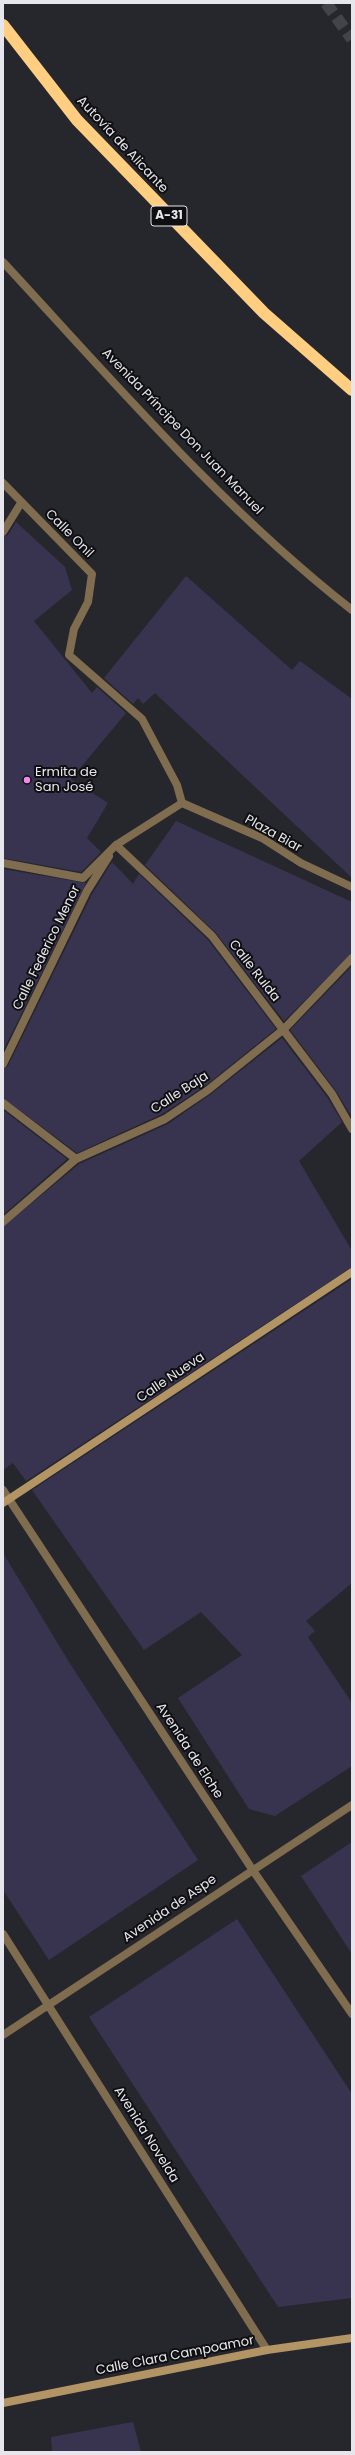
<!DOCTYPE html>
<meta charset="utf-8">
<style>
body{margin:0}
#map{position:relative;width:355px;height:2455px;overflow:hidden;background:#26262d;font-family:Poppins,sans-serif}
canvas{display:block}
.frame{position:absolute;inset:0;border:4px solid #e7e6ec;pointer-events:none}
</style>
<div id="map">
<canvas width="355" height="2455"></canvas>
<div class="frame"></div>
</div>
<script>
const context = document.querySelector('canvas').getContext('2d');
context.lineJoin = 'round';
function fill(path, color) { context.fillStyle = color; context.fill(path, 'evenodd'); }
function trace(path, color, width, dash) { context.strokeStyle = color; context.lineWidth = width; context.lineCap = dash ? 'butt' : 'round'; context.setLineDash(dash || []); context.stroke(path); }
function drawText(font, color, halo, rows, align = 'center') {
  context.font = font + ' Poppins,sans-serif'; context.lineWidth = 4; context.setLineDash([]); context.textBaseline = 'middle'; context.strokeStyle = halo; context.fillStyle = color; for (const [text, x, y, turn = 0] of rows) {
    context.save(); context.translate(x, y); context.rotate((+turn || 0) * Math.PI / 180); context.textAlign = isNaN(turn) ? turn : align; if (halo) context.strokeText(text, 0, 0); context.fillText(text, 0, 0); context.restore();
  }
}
const building = new Path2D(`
 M 16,522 L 65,567 L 72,590 L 34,621 L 92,693 L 97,687 L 126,713 L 71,779 L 108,803 L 87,838 L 101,852 L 81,872 L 3,858 L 3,537 L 8,535 Z
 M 186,576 L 292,670 L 300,661 L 352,699 L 352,878 L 155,693 L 143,704 L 138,698 L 133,704 L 104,678 Z
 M 176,821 L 352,902 L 352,953 L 284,1021 L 216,933 L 145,865 Z
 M 112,862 L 133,884 L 139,874 L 208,940 L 276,1029 L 205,1086 L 162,1114 L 77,1153 L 3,1098 L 3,1069 L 8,1066 L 92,894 Z
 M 3,869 L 86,883 L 3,1051 Z
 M 352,966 L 352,1113 L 350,1114 L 336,1091 L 290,1030 Z
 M 282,1038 L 327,1097 L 342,1122 L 299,1161 L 352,1251 L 352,1267 L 26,1481 L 13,1463 L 3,1470 L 3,1227 L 79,1164 L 168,1124 L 211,1094 Z
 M 3,1110 L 67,1159 L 3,1215 Z
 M 352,1279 L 352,1583 L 306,1621 L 315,1631 L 308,1637 L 352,1703 L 352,1766 L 275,1816 L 249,1809 L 178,1698 L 242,1655 L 201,1612 L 144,1650 L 32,1490 Z
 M 3,1553 L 69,1662 L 198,1860 L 49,1960 L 3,1890 Z
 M 352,1842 L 352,1954 L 301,1876 Z
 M 237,1919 L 352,2094 L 352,2298 L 278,2307 L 89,2017 Z
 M 133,2422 L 141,2452 L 52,2452 L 51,2437 Z`);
const highwayTunnel = new Path2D(`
 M 326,3 L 352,39`);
const street = new Path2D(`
 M 3,262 C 113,381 224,510 352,610
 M 3,483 L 92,574 L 88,602 L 74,629 L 69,655 L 142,719 L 177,785 L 182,803 L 116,845 L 83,878 L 3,863
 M 3,532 L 21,503
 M 182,803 L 262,838 L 301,863 L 352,887
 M 116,845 L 212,936 L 332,1094 L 352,1129
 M 3,1064 L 87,891 L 109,856
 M 3,1103 L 76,1159
 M 3,1222 L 76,1159 L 165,1119 L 208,1090 L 284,1029 L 352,958
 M 3,1490 L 252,1869 L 352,2014
 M 3,1934 L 267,2350
 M 3,2035 L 352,1805`);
const secondary = new Path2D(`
 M 3,1503 L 352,1272
 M 3,2403 L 267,2350 L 352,2338`);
const highway = new Path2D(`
 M 3,25 L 77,120 L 264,313 L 352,390`);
const markers = [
 [27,780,4,"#f688ed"]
];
const shields = [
 [169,216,36]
];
const shieldNames = [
 ["A-31",169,216]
];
const streetNames = [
 ["Autovía de Alicante",122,145,47],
 ["Avenida Príncipe Don Juan Manuel",182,432,46],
 ["Calle Onil",69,534,45],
 ["Plaza Biar",273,834,29],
 ["Calle Federico Menor",47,948,-64],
 ["Calle Rulda",254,971,52],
 ["Calle Baja",180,1093,-33],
 ["Calle Nueva",171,1378,-34],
 ["Avenida de Elche",189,1751,57],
 ["Avenida de Aspe",170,1909,-34],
 ["Avenida Novelda",146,2135,58],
 ["Calle Clara Campoamor",175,2356,-11]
];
const poiNames = [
 ["Ermita de",35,773],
 ["San José",35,788]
];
fill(building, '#383450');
trace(highwayTunnel, '#43434a', 12, [12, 6]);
trace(street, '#806d4f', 8);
trace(secondary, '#b39464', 8);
trace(highway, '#ffce81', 12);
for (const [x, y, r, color] of markers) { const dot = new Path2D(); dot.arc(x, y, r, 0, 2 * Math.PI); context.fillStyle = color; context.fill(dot); trace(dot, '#0f0f12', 1.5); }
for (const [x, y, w] of shields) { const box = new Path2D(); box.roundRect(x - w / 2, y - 10, w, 20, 3); context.fillStyle = '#0f0f12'; context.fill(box); trace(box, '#e7e6ec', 1); }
drawText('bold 12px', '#e7e6ec', null, shieldNames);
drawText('13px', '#e7e6ec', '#0f0f12', streetNames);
drawText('13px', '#e7e6ec', '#0f0f12', poiNames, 'left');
</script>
